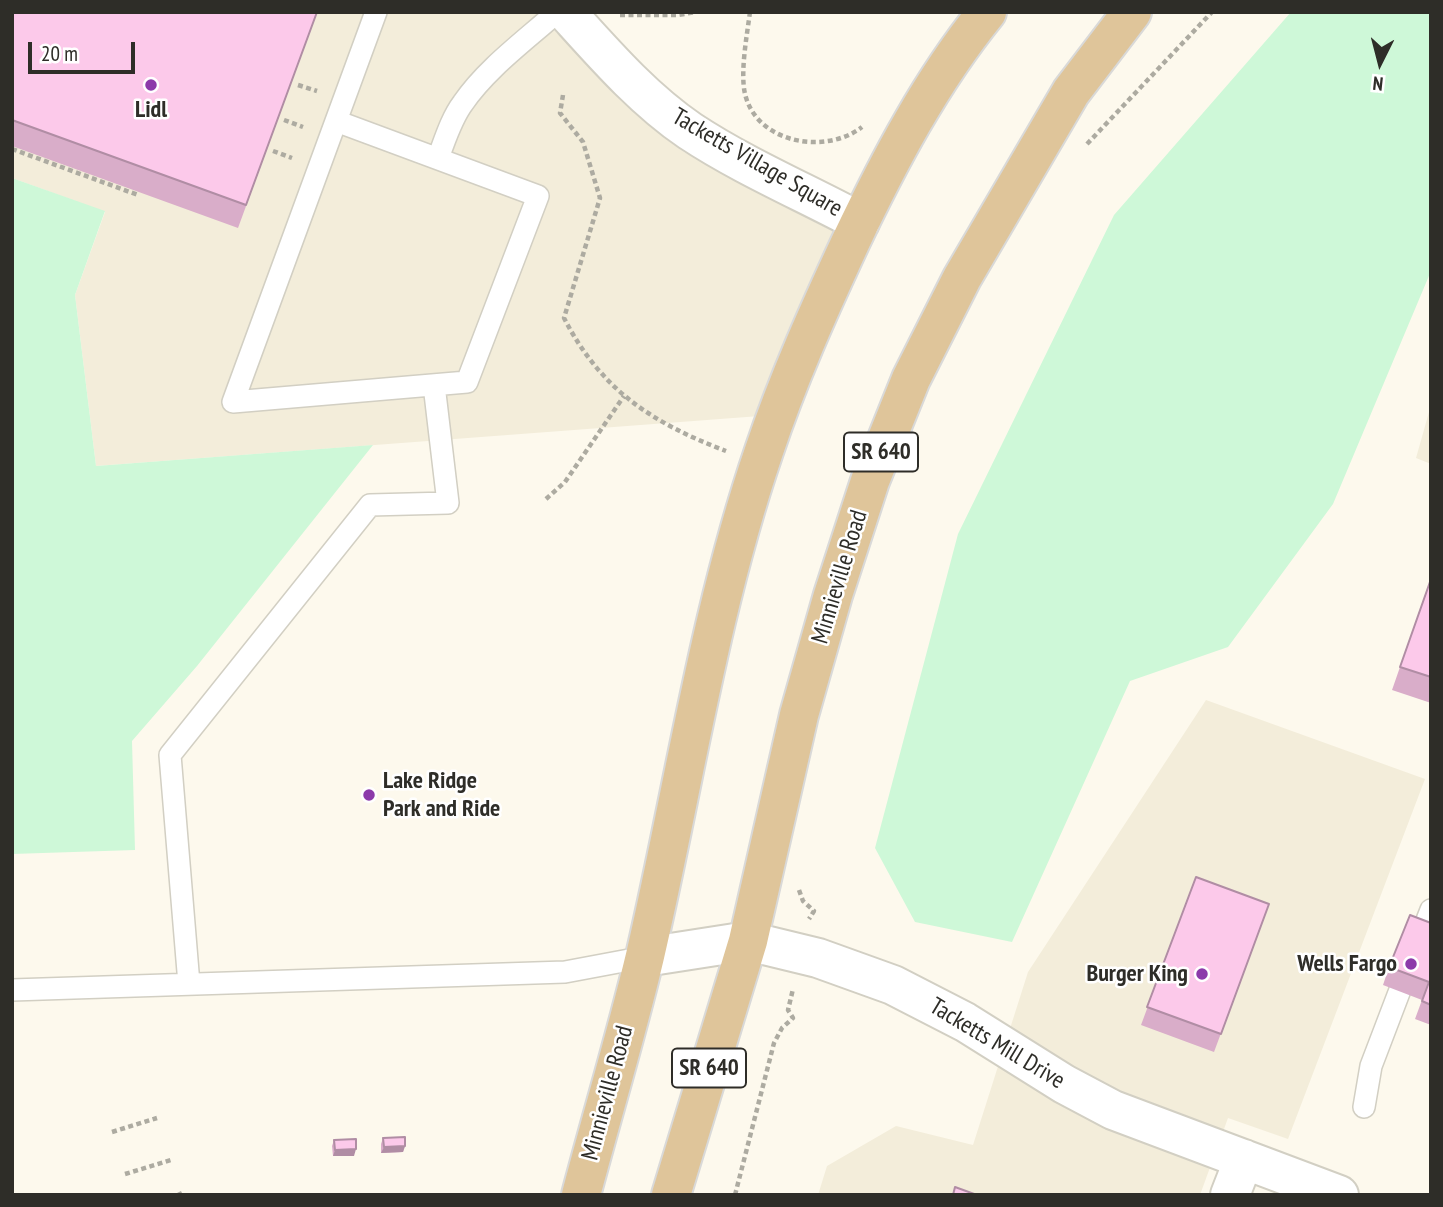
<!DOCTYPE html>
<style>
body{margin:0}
#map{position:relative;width:1443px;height:1207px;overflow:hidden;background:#fdf9ed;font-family:"PT Sans Narrow",sans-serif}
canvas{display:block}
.frame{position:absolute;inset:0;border:14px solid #2e2d28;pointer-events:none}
.north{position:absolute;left:1345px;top:28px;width:70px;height:70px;-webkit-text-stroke:5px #fff;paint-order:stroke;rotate:186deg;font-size:19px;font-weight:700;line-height:28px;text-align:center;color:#2e2d28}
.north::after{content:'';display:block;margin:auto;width:24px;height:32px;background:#2e2d28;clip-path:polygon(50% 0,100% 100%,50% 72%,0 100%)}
.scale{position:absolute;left:28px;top:42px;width:107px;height:32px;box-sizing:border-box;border:4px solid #2e2d28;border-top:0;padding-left:9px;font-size:21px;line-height:24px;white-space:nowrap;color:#2e2d28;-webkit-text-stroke:5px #fff;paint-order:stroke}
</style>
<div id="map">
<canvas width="1443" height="1207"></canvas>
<div class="frame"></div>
<div class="north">N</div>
<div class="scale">20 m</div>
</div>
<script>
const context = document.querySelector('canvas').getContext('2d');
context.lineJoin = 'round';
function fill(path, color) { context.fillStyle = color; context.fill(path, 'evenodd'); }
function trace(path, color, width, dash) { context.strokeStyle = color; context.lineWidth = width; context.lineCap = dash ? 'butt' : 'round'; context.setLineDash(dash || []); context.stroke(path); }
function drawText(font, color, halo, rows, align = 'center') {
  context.font = font + ' "PT Sans Narrow",sans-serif'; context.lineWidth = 5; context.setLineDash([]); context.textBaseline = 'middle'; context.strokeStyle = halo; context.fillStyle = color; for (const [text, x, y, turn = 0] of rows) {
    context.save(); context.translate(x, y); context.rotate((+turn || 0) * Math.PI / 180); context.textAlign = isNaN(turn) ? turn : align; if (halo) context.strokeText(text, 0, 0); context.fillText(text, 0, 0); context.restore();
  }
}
const built = new Path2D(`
 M 12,12 L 536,12 L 652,128 L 684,152 L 834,232 L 760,416 L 96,466 L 75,295 L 105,212 L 12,178 Z
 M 1431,405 L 1431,464 L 1416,458 Z
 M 1206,700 L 1425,779 L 1288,1139 L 1228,1118 L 1200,1195 L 818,1195 L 827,1166 L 896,1126 L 973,1145 L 1028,972 Z`);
const green = new Path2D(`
 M 1291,12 L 1431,12 L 1431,271 L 1333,504 L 1228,647 L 1130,681 L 1012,942 L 915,922 L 875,848 L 958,534 L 1114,215 Z
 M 12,178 L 105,211 L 75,295 L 96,466 L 373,445 L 197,666 L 132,741 L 135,850 L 12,854 Z`);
const path = new Path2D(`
 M 750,12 C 747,35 740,72 745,94 C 757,144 826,155 862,127
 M 620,15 L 678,15 L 696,12
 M 298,85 L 317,91
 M 563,95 L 560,113 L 583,142 L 600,198 L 564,318 C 601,390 652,423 726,451
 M 284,120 L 303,127
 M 1087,144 L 1212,12
 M 12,149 L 138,195
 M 273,151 L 292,158
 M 546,499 L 565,482 L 624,396
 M 799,890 L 803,901 L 814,911 L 809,919
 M 112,1132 L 157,1118
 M 125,1174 L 171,1160
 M 178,1195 L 182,1193
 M 735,1195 L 774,1043 L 782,1028 L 793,1018 L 788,1010 L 793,989`);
const lane = new Path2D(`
 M 336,121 L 538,196 L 467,382 L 233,402 Z
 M 336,121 L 376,12
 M 438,158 C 445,140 451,119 463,103 C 487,68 526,40 557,12
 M 1420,938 L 1431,910
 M 189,984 L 170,755 L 370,505 L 448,503 L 434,385
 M 12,990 L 565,972 L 645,957
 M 1364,1107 L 1371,1066 L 1400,990`);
const street = new Path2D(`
 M 566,12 C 604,54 643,99 690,131 C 743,166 804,192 860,222
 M 645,957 L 748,941 L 818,958 L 893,985 L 965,1022 L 1064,1084 L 1113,1110 L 1339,1195
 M 1230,1195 L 1244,1159`);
const primary = new Path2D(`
 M 581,1195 C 602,1115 626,1036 645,956 C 684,788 708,615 764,451 C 788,379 819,310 851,241 C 889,161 931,81 987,12
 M 671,1195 L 748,941 L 799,715 L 833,595 L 870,481 L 911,379 L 962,278 L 1071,92 L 1132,12`);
const wall = new Path2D(`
 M 12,12 L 317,12 L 238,228 L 12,146 Z
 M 1431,578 L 1431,703 L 1392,690 Z
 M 1196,877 L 1269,904 L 1214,1052 L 1141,1025 Z
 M 1431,923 L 1431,1025 L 1415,1019 L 1422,1000 L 1383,985 L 1389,967 Z
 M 383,1138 L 405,1146 L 403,1152 L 381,1153 L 381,1144 Z
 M 334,1140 L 354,1156 L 333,1156 L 332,1146 Z`);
const shadedWall = new Path2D(`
 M 405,1146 L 403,1152 L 381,1153 L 384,1147 Z
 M 356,1149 L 354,1156 L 333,1156 L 335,1150 Z`);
const building = new Path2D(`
 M 12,12 L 317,12 L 246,205 L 12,120 Z
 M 1431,579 L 1431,677 L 1400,667 Z
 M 1196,877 L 1269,904 L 1221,1034 L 1147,1007 Z
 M 1410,915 L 1431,923 L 1431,1005 L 1422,1001 L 1429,982 L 1389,967 Z
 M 405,1137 L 405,1146 L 384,1147 L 383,1138 Z
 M 356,1139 L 356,1149 L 335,1150 L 334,1140 Z
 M 955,1187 L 977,1195 L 953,1195 Z`);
const markers = [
 [151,85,7,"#8c3aaa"],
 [369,795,7,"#8c3aaa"],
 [1411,964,7,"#8c3aaa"],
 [1202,974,7,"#8c3aaa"]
];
const shields = [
 [881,452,74],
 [709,1068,74]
];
const shieldNames = [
 ["SR 640",881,452],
 ["SR 640",709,1068]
];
const poiNames = [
 ["Lidl",151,110,"center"],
 ["Lake Ridge",383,781,"left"],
 ["Park and Ride",383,809,"left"],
 ["Wells Fargo",1397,964],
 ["Burger King",1188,974]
];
const streetNames = [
 ["Tacketts Village Square",757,163,30],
 ["Minnieville Road",840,577,-73],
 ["Tacketts Mill Drive",997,1044,31],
 ["Minnieville Road",608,1093,-75]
];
fill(built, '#f3edda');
fill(green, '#cef8d8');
trace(lane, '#d2cfc3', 24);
trace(street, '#d2cfc3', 42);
trace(primary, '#d9d9d8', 42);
trace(path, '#adaba1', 4.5, [5, 3.5]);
trace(lane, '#fff', 21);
trace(street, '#fff', 38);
trace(primary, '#dfc59a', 38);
fill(wall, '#d9adc9');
fill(shadedWall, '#b08da4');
fill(building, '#fcc9ea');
trace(building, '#b08da4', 2);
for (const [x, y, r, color] of markers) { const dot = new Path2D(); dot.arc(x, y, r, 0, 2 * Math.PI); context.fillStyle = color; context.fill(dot); trace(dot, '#fff', 2.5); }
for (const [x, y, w] of shields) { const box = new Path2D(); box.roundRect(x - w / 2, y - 19.5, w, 39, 5); context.fillStyle = '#fff'; context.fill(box); trace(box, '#2e2d28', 2); }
drawText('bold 23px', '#2e2d28', null, shieldNames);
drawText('bold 24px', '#2e2d28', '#fff', poiNames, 'right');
drawText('24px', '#2e2d28', '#fff', streetNames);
</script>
